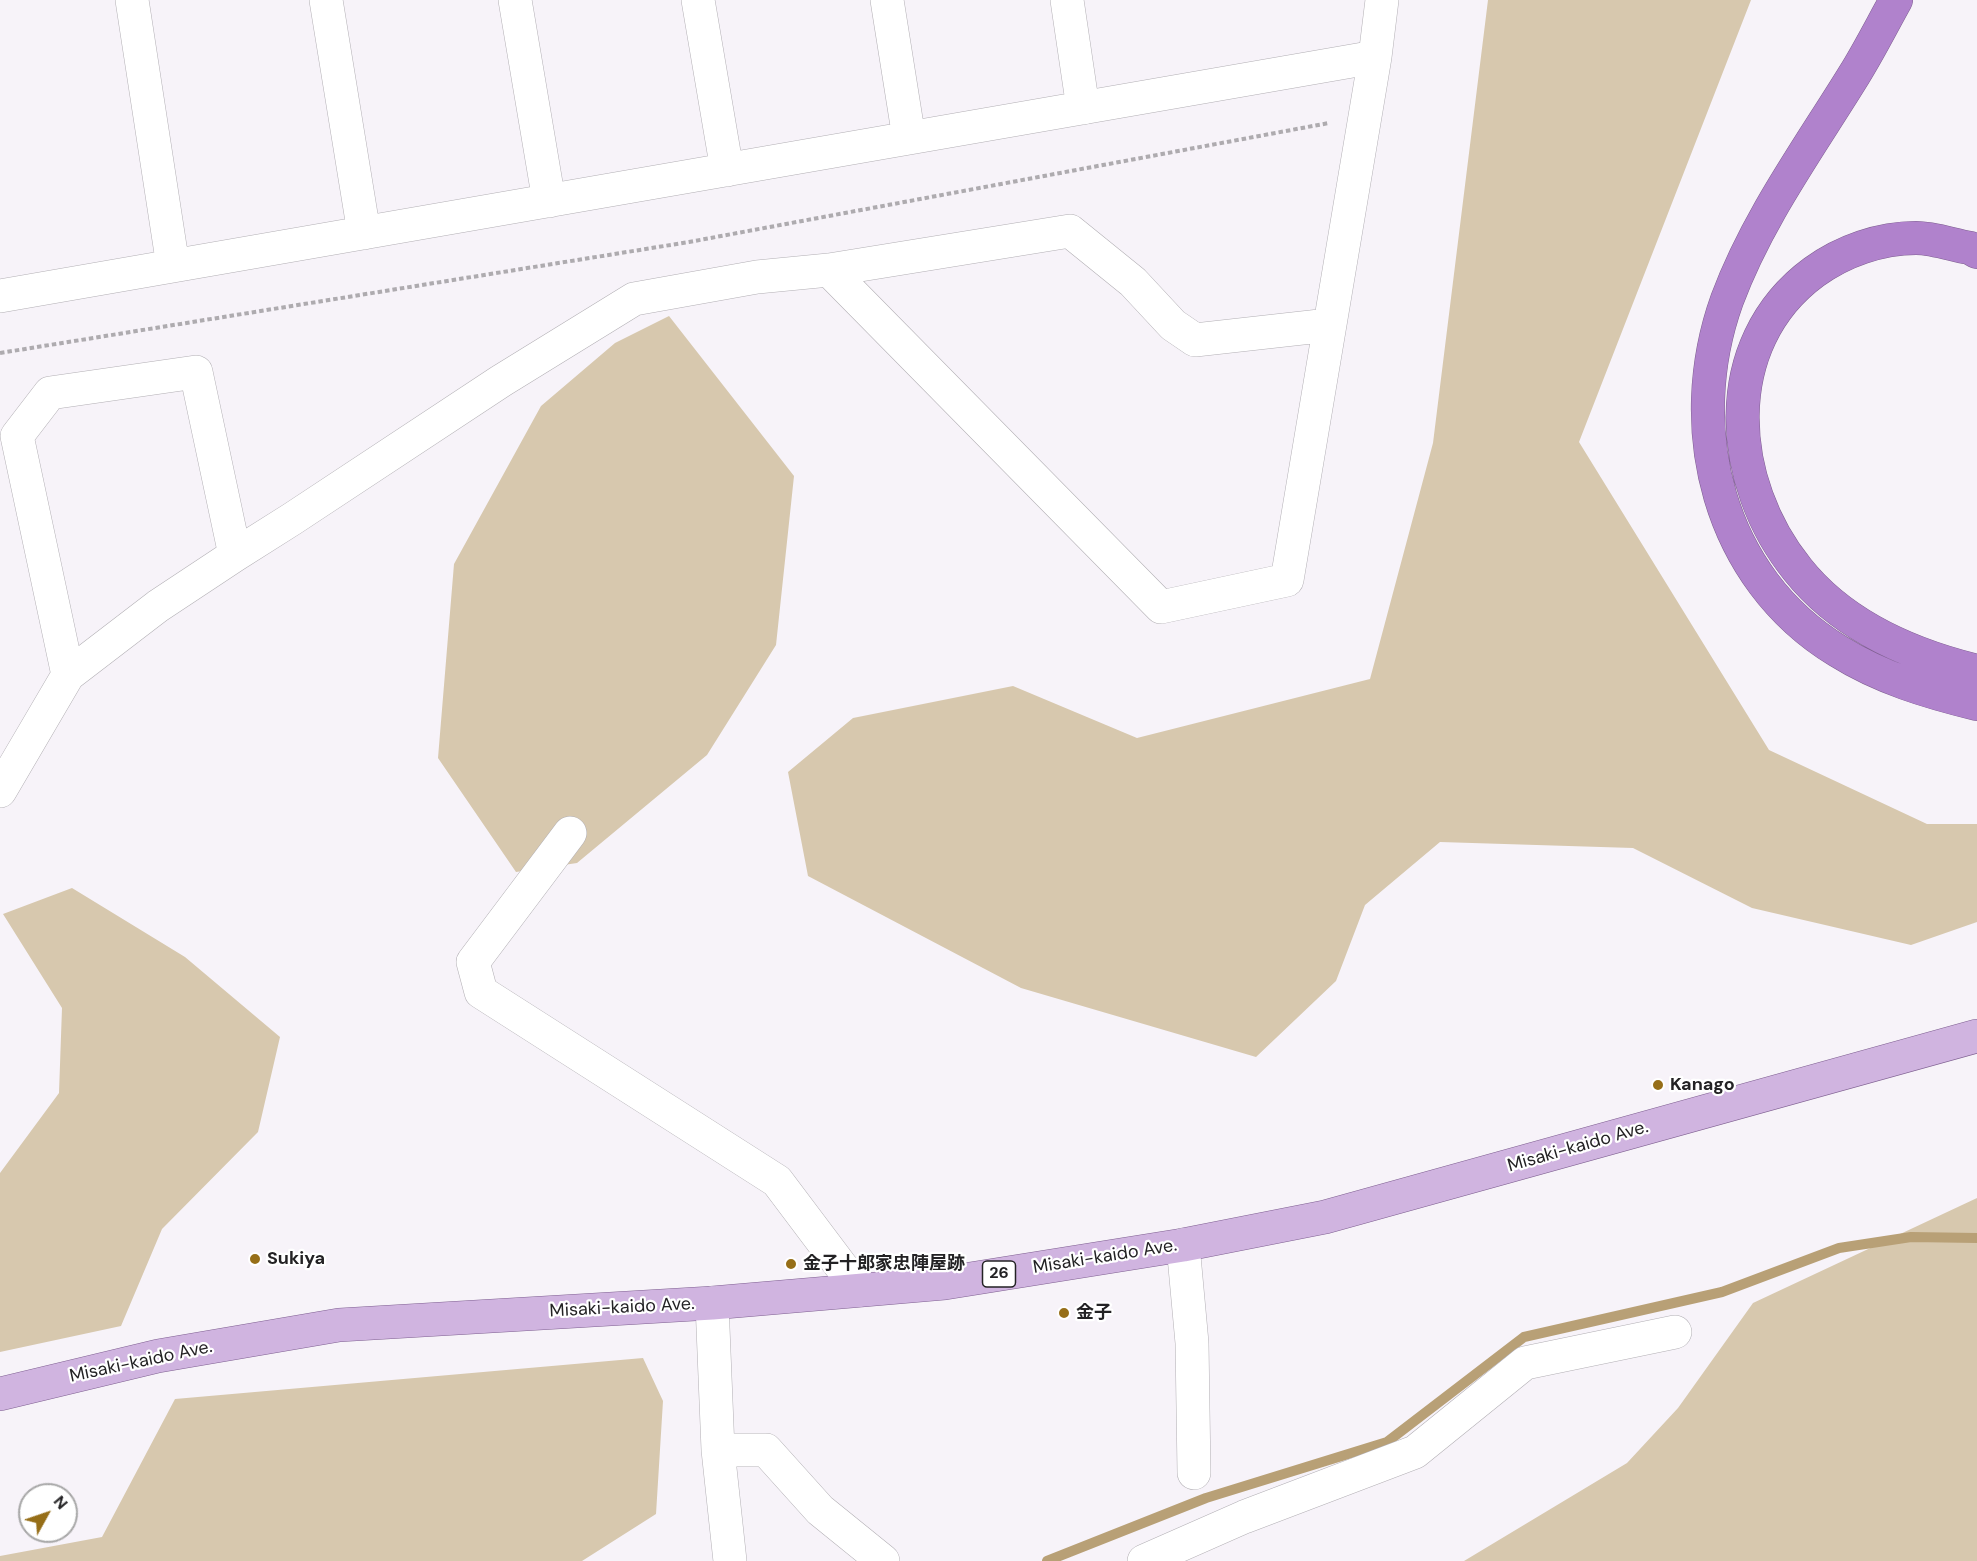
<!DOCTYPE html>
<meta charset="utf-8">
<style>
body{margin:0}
#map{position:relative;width:1977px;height:1561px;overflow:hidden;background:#f7f3f9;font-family:"DM Sans",sans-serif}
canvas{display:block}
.north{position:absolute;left:18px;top:1483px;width:60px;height:60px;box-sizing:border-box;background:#fff;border:2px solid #a7a7a7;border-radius:50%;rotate:50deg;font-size:16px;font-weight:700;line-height:24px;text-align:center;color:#232224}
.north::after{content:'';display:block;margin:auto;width:21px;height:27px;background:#966e18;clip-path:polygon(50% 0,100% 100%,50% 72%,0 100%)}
</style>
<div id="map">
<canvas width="1977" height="1561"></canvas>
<div class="north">N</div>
</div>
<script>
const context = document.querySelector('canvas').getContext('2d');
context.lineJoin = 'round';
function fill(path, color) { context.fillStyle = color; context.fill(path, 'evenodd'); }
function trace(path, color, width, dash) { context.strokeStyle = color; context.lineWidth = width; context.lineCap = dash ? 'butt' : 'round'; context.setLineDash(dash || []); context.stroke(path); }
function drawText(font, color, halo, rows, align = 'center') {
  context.font = font + ' "DM Sans","Noto Sans JP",sans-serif'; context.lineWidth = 4.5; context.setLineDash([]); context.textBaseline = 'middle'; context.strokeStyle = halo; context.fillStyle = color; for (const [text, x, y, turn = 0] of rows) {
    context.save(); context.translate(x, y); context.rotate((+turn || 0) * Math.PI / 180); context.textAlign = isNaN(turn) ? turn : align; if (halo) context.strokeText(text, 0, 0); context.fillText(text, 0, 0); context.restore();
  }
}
const green = new Path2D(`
 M 1488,0 L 1751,0 L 1579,442 L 1769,750 L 1927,824 L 1977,824 L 1977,922 L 1911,945 L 1752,908 L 1633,848 L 1440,842 L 1365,905 L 1336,981 L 1256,1057 L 1021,988 L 808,876 L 788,772 L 853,718 L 1013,686 L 1137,738 L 1370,679 L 1433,443 Z
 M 669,316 L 794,476 L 776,645 L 707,755 L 577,863 L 516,872 L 438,758 L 454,564 L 541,406 L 615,343 Z
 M 72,888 L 185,957 L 280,1037 L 258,1132 L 162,1229 L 121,1326 L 0,1352 L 0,1173 L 59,1093 L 62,1008 L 3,914 Z
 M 1977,1198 L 1977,1561 L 1464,1561 L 1627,1463 L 1678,1408 L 1753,1303 Z
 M 643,1358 L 663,1401 L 656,1514 L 582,1561 L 0,1561 L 0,1556 L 102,1537 L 175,1399 Z`);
const stream = new Path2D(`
 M 1047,1561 L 1206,1498 L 1387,1442 L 1524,1337 L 1722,1292 L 1839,1248 L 1911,1237 L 1977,1238`);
const path = new Path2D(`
 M 0,353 L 689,242 L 1329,123`);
const minor = new Path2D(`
 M 132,0 L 173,266
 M 326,0 L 364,233
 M 515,0 L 549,201
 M 698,0 L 727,170
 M 887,0 L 909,138
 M 1067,0 L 1083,108
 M 829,270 L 1161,607 L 1287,580 L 1375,57 L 1382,0
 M 0,296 L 1375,57
 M 68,675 L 17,436 L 50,393 L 196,372 L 235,555
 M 0,791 L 68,675 L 158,606 L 235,555 L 292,519 L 501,381 L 634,299 L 757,277 L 829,270 L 1070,231 L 1133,282 L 1173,325 L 1195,340 L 1329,325
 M 570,833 L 473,962 L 481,992 L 777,1181 L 859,1290
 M 1183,1245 L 1192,1343 L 1194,1473
 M 712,1303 L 718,1450 L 730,1561
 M 718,1450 L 766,1450 L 820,1510 L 883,1561
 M 1144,1561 L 1244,1517 L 1415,1452 L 1525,1363 L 1675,1332`);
const primary = new Path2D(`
 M 0,1394 L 158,1356 L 339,1325 L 712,1303 L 945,1283 L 1183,1245 L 1325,1217 L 1977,1036`);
const motorway = new Path2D(`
 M 1896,0 C 1882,25 1869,51 1854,75 C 1809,148 1757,219 1727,300 C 1681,428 1718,578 1838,651 C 1881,678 1928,692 1977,704
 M 1977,252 L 1970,248 C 1953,245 1933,238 1916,238 C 1880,238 1843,251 1814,272 C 1716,344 1727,483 1798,570 C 1842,625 1911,655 1977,671`);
const markers = [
 [1658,1085,6,"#966e18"],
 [255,1259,6,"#966e18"],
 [791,1264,6,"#966e18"],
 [1064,1313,6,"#966e18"]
];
const shields = [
 [999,1274,33]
];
const shieldNames = [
 ["26",999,1274]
];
const poiNames = [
 ["Kanago",1670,1085],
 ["Sukiya",267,1259],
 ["金子十郎家忠陣屋跡",803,1264],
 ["金子",1076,1313]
];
const streetNames = [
 ["Misaki-kaido Ave.",1578,1147,-16],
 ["Misaki-kaido Ave.",1105,1257,-9],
 ["Misaki-kaido Ave.",622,1308,-3],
 ["Misaki-kaido Ave.",141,1362,-12]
];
fill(green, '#d7c8ae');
trace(stream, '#b8a076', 10);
trace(minor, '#b2afb4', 34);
trace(primary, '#7f6091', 34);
trace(motorway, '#7f6091', 34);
trace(path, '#aeabaf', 4, [4.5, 3]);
trace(minor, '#fff', 33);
trace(primary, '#d0b4e0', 33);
trace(motorway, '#b082cc', 33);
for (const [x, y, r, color] of markers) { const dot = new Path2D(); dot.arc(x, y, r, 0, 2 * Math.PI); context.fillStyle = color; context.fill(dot); trace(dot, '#fff', 2); }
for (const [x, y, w] of shields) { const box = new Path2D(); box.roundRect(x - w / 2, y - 13, w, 26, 4.5); context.fillStyle = '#fff'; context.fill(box); trace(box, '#232224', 1.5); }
drawText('bold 16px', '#232224', null, shieldNames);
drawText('bold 18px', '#232224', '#fff', poiNames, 'left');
drawText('18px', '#232224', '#fff', streetNames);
</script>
